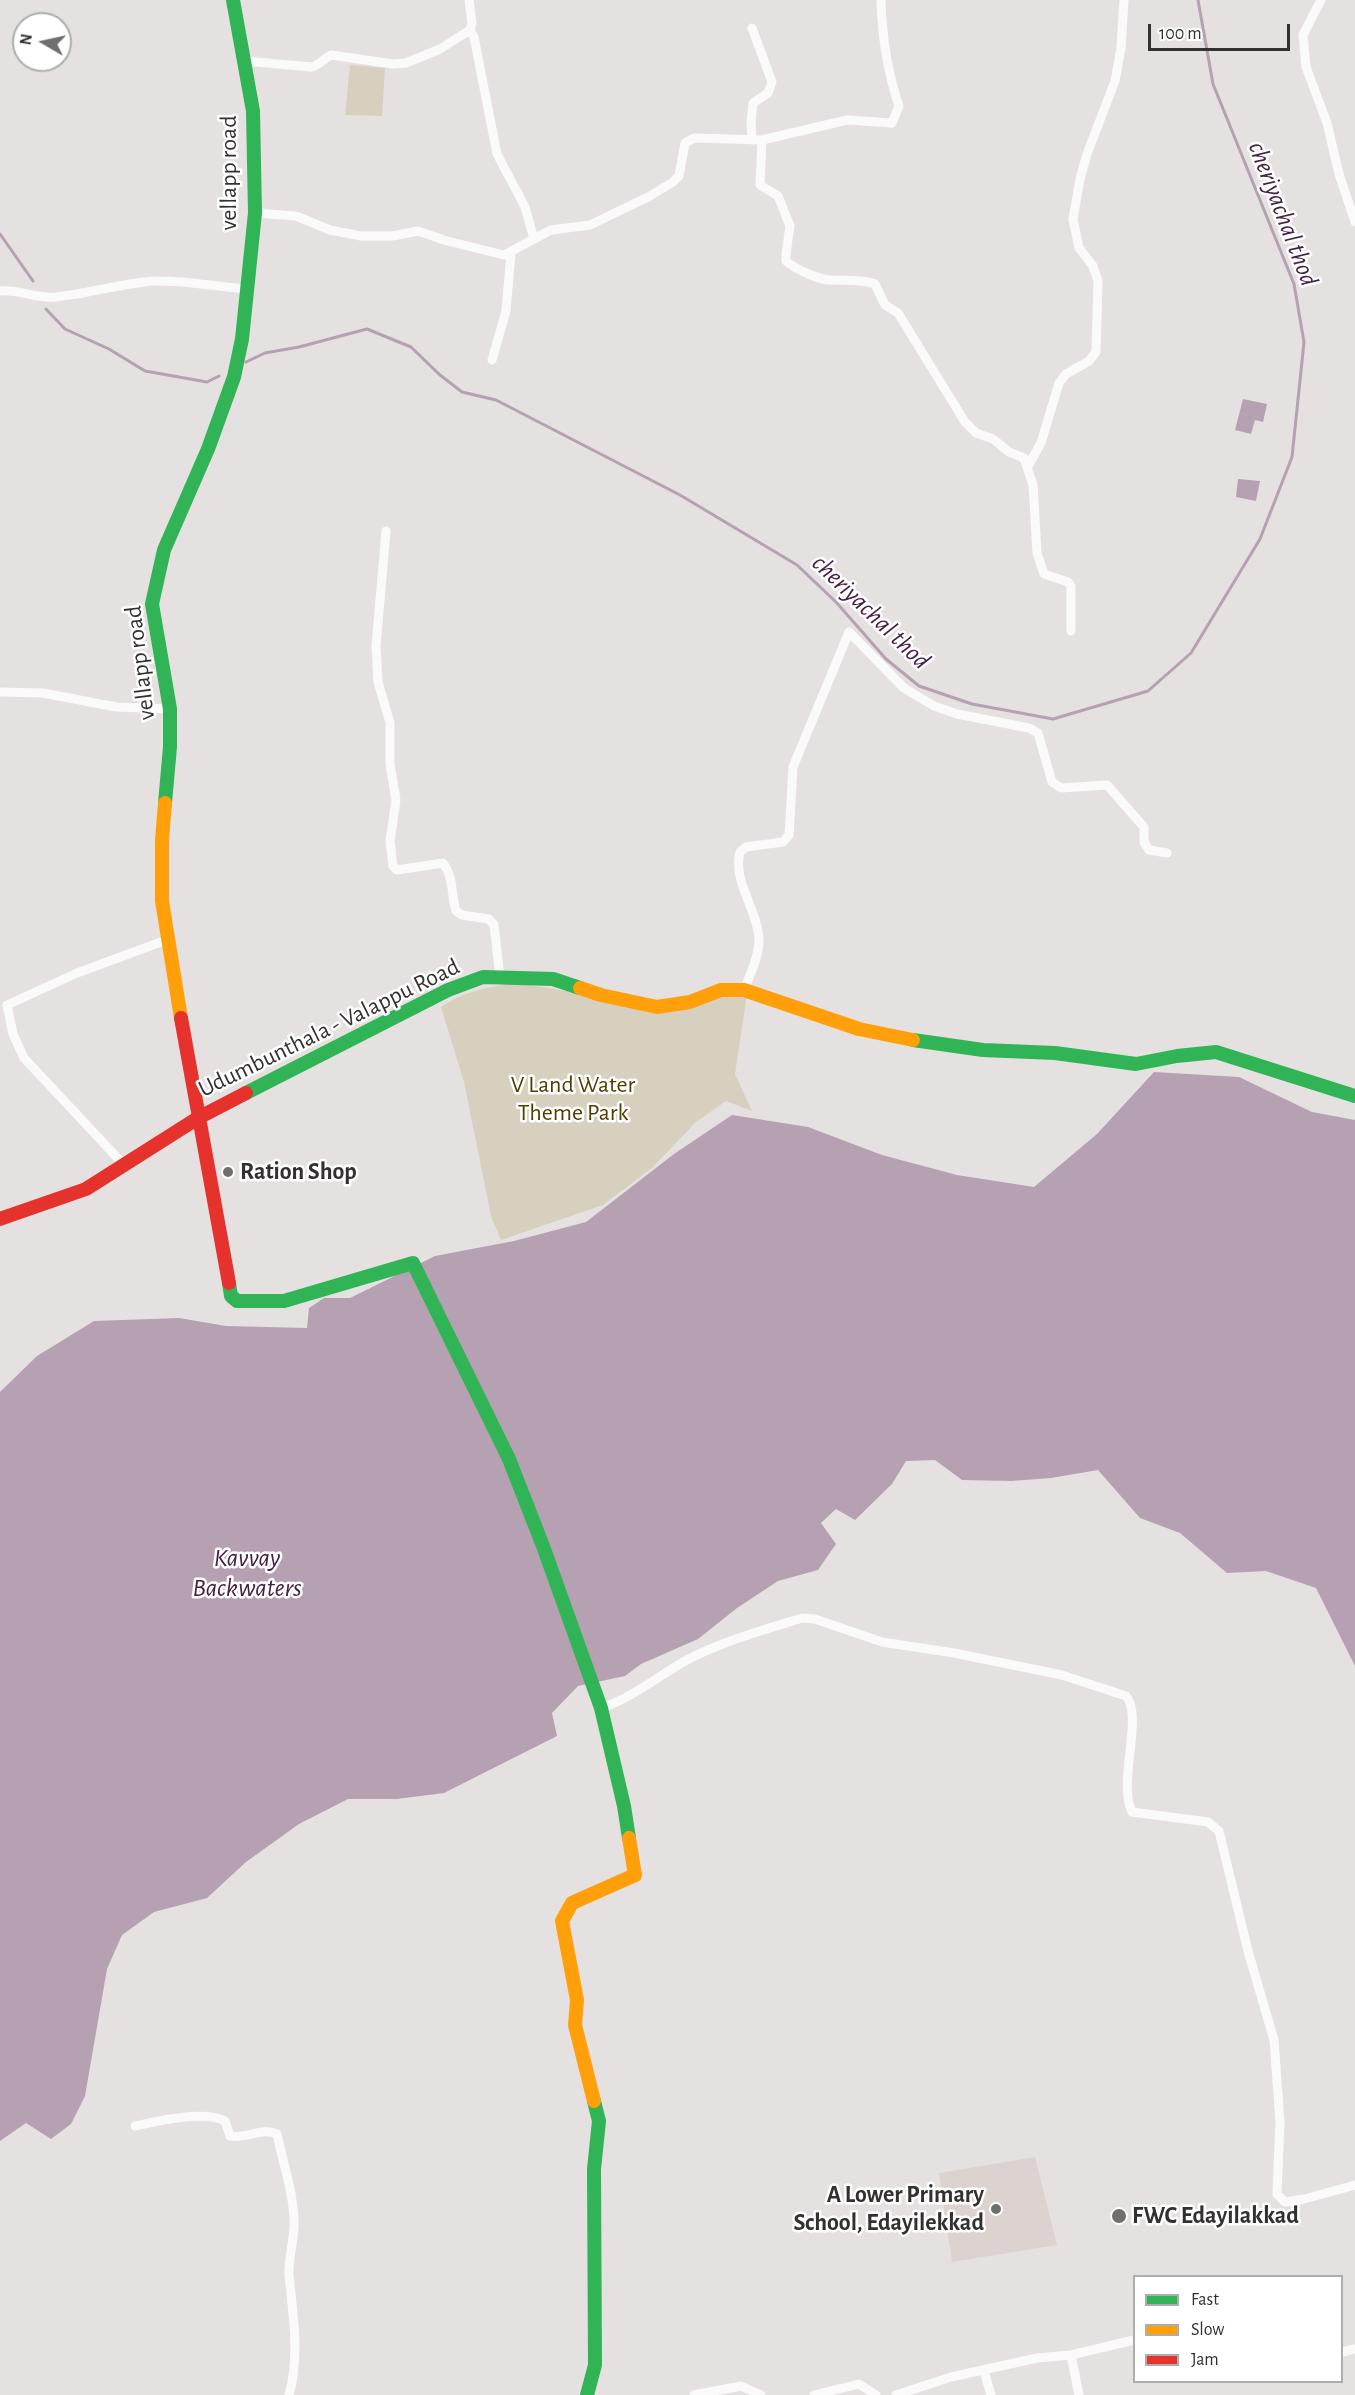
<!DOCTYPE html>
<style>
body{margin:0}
#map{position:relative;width:1355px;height:2395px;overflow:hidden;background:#e5e1e1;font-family:"Alegreya Sans",sans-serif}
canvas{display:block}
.legend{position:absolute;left:1133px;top:2275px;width:210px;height:108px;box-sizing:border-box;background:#fff;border:2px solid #adadac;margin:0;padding:8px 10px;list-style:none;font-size:18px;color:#333130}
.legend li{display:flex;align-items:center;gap:12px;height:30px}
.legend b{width:30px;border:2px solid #adadac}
.north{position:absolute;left:12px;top:12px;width:60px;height:60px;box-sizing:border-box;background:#fff;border:2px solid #adadac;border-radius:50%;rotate:279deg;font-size:16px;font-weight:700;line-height:24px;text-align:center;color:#333130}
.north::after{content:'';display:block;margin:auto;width:21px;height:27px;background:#716f6e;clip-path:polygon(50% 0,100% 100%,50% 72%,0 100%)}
.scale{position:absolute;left:1148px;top:24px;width:142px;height:27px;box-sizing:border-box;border:3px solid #333130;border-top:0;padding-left:8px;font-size:18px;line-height:21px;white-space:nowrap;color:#333130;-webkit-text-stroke:4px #fff;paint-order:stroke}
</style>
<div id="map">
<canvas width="1355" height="2395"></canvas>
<ul class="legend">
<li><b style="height:8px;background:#30b455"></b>Fast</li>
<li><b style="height:8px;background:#ff9f0a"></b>Slow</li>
<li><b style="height:8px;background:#e5322d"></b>Jam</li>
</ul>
<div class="north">N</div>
<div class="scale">100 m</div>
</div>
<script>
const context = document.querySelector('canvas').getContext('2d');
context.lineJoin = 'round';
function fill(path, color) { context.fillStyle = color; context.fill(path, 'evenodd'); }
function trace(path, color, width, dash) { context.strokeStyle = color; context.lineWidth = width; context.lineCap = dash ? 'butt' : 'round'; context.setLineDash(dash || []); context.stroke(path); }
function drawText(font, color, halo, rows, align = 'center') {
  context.font = font + ' "Alegreya Sans",sans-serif'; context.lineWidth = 5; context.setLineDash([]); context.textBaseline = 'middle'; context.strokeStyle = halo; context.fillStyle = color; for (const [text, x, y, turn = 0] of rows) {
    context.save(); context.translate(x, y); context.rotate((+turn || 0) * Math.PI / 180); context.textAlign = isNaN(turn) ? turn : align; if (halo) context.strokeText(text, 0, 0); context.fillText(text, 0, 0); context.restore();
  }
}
const built = new Path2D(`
 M 1035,2157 L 1057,2245 L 952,2262 L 939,2173 Z`);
const green = new Path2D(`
 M 350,65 L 385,68 L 382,116 L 345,115 Z
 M 517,983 L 578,993 L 636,1008 L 747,994 L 735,1074 L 752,1111 L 726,1101 L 696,1122 L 652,1168 L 603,1205 L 501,1240 L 491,1216 L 464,1082 L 441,1007 C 462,992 491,986 517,983 Z`);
const water = new Path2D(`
 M 1243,399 L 1267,404 L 1263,422 L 1255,420 L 1251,434 L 1235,430 Z
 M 1238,479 L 1260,481 L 1256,501 L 1236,497 Z
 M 1154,1072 L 1239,1077 L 1312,1112 L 1355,1120 L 1355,1666 L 1316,1588 L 1266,1571 L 1227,1573 L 1180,1533 L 1140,1518 L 1098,1470 L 1051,1478 L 1011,1481 L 962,1480 L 935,1460 L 906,1461 L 892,1484 L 855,1520 L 836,1509 L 821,1523 L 836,1544 L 818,1570 L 778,1581 L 737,1608 L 698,1639 L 641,1664 L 625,1676 L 578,1686 L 552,1713 L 557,1736 L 444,1793 L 397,1799 L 348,1799 L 299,1824 L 246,1862 L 207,1898 L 154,1912 L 122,1935 L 107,1969 L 85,2096 L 71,2124 L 51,2139 L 26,2123 L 0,2141 L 0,1392 L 37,1356 L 94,1321 L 179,1318 L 226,1326 L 307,1328 L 309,1308 L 324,1298 L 350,1298 L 435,1256 L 514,1241 L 586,1222 L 674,1154 L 732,1115 L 808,1127 L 882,1155 L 957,1175 L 1034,1187 L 1097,1134 Z`);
const stream = new Path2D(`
 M 0,234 L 33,281
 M 46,309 L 65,329 L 109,349 L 145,371 L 207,382 L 219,376
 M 246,362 L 265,353 L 299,347 L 367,329 L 411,347 L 440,375 L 462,392 L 496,400 L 680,495 L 797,565 L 836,602 L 886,659 L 919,686 L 972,704 L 1053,719 L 1148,691 L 1191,653 L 1260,539 L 1292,457 L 1304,342 L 1294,284 L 1213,84 L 1198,0`);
const street = new Path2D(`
 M 1321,0 L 1303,35 L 1306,67 L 1327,123 L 1339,174 L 1355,222
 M 752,28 L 772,82 L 768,93 L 753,103 L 751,122 L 752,140
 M 470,30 L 474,37 L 497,154 L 525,207 L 534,239
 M 245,61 L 311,67 C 320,65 323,59 331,55 L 393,64 L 406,63 L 440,49 L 470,30 L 472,23 L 469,0
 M 762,140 L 760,185 L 778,196 L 790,226 L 786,254 L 786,261 C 795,269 819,280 831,280 C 846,281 861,279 875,284 L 885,305 L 898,313 L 965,422 L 976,433 L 993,439 L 1009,452 L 1024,458 L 1033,485 L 1037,553 L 1044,574 L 1068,582 L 1071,586 L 1071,631
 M 255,213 L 296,216 L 330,230 L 361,236 L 393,236 L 418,231 L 447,241 L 504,255 L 551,230 L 590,225 L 650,196 L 673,182 L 679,176 L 685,143 L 694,138 L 762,140 L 847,120 L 892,123 L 899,106 C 887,71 882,37 881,0
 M 0,291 C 18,289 36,299 55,297 C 89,294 121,283 155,281 C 185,280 218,287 247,289
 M 492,360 L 506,311 L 511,253
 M 1028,466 L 1041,443 L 1059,383 L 1066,374 L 1089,361 L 1096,352 L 1098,281 L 1093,266 L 1079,248 L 1073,219 L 1080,179 L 1087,154 L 1115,81 L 1121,48 L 1124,0
 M 386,531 L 376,646 L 378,682 L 390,723 L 390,764 L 396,800 L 390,841 L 393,866 L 397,870 L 443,863 C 454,877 451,895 456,911 L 462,915 L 489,919 L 494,925 L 500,977
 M 0,692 L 43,693 L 116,707 L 170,709
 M 744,990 C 750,975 759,956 759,940 C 758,910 732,881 740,852 L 746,847 L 783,842 L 789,835 L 793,767 L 849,632 L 904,688 L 934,706 L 957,714 L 1029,728 L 1038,733 L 1052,782 L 1061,788 L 1107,785 L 1144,827 L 1144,842 L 1149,850 L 1167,853
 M 125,1166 L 24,1058 L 13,1034 L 7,1005 L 77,973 L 169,939
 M 601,1708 C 632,1698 657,1677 685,1661 C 721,1642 763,1630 802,1618 L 815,1619 L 882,1642 L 954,1653 L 1062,1675 L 1126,1696 C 1144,1716 1117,1783 1132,1812 L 1208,1822 L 1219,1831 L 1248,1951 L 1274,2040 L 1280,2122 L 1277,2194 L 1285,2202 L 1304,2199 L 1355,2185
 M 135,2126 C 158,2121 204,2110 225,2121 L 230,2136 C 246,2139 263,2127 277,2134 C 283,2163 293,2191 294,2220 C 295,2239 288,2257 289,2275 C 293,2315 300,2356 289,2395
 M 1342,2352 L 1355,2349
 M 1071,2355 L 1079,2395
 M 984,2371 L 991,2395
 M 694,2395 L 741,2386 L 761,2395
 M 814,2395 L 859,2384 L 876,2395
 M 896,2395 L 951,2377 L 1037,2358 L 1071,2355 L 1134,2340`);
const fast = new Path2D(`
 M 165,803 L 170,747 L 170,709 L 152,604 L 164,550 L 208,449 L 234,377 L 242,339 L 255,213 L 253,111 L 233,0
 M 913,1040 L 983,1050 L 1055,1053 L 1136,1064 L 1177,1056 L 1216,1052 L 1355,1096
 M 246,1093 L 448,990 L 483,977 L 553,979 L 580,988
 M 229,1283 L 231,1296 L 237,1301 L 284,1301 L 413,1263 L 509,1459 L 543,1546 L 601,1708 L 624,1806 L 629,1838
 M 587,2395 L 595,2365 L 594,2169 L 599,2121 L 594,2101`);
const slow = new Path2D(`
 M 165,803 L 162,840 L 162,901 L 181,1018
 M 580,988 L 601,995 L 657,1007 L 690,1002 L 721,990 L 744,990 L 859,1029 L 913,1040
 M 594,2101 L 575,2025 L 577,2000 L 562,1921 L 572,1903 L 635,1875 L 629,1838`);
const jam = new Path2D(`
 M 181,1018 L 229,1283
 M 0,1219 L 86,1189 L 198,1118 L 246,1093`);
const markers = [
 [228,1172,6,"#716f6e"],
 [996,2209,6,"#716f6e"],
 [1119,2216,8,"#716f6e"]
];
const streetNames = [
 ["vellapp road",229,173,-90],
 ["vellapp road",140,663,-97],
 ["Udumbunthala - Valappu Road",329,1028,-26]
];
const parkNames = [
 ["V Land Water",573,1085],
 ["Theme Park",573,1113]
];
const poiNames = [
 ["Ration Shop",240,1172],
 ["A Lower Primary",984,2195,"right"],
 ["School, Edayilekkad",984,2223,"right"],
 ["FWC Edayilakkad",1132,2216]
];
const waterNames = [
 ["cheriyachal thod",1283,214,69],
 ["cheriyachal thod",871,612,44],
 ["Kavvay",247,1558],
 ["Backwaters",247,1588]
];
fill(built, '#dcd2d0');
fill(green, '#d7d0bf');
fill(water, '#b5a1b2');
trace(stream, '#b5a1b2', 3);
trace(street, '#fbfafa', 9);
trace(fast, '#30b455', 14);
trace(slow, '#ff9f0a', 14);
trace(jam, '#e5322d', 14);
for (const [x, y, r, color] of markers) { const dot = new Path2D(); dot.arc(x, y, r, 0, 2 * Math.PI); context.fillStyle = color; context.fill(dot); trace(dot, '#fff', 2); }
drawText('24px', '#333130', '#fff', streetNames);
drawText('24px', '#4f3f00', '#fff', parkNames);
drawText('bold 24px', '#333130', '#fff', poiNames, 'left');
drawText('italic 26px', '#462143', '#fff', waterNames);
</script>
